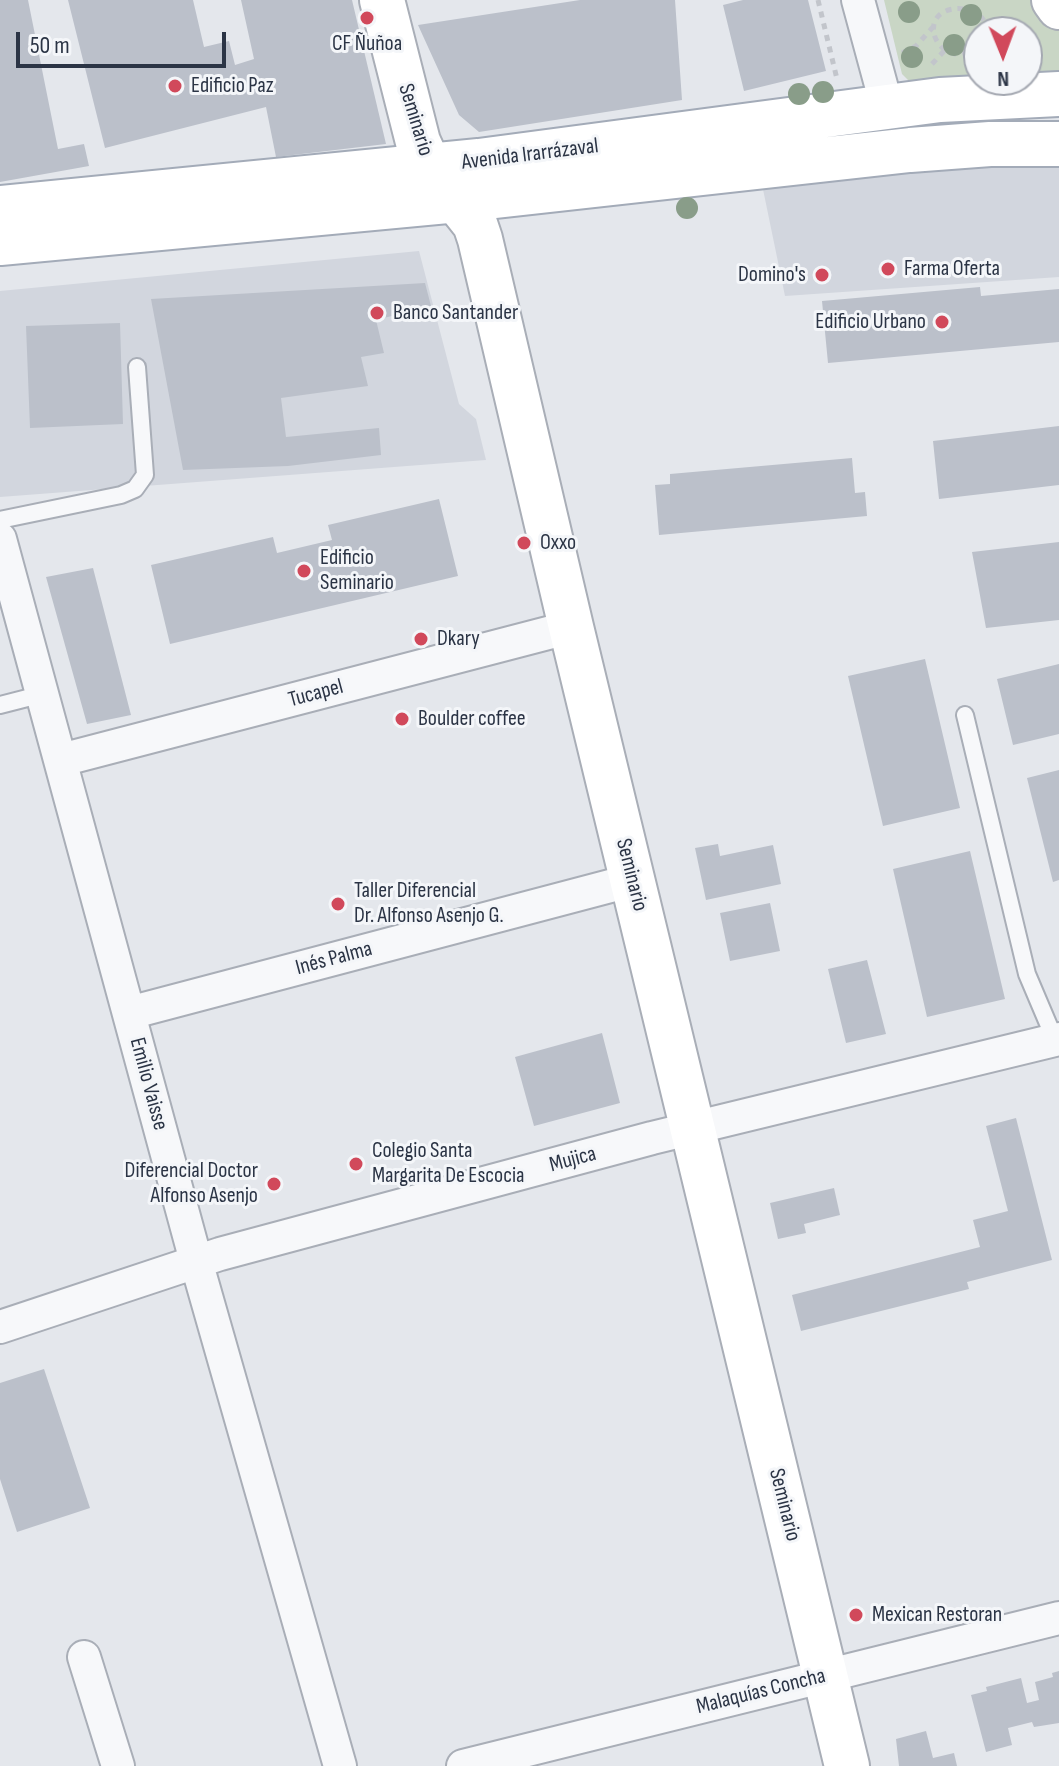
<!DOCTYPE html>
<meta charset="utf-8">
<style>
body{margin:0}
#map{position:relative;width:1059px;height:1766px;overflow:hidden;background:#e4e7ec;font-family:"Sofia Sans Condensed",sans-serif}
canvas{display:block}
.north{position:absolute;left:963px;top:16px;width:80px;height:80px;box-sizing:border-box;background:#f4f6f9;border:2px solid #a4a8b1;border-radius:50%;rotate:179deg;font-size:22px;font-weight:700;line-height:32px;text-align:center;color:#2b3445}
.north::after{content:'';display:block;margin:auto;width:28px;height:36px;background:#d1495b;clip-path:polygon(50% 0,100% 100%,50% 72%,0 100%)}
.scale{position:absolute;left:16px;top:32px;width:210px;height:36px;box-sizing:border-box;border:4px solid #2b3445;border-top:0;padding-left:10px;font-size:24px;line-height:28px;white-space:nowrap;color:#2b3445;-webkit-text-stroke:6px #f4f6f9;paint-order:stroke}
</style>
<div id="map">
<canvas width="1059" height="1766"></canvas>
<div class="north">N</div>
<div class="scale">50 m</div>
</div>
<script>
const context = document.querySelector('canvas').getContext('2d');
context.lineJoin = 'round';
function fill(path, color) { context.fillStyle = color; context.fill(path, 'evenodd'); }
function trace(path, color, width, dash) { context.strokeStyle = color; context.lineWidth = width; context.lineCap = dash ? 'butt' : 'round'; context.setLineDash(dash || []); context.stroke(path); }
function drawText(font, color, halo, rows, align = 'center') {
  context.font = font + ' "Sofia Sans Condensed",sans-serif'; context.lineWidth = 6; context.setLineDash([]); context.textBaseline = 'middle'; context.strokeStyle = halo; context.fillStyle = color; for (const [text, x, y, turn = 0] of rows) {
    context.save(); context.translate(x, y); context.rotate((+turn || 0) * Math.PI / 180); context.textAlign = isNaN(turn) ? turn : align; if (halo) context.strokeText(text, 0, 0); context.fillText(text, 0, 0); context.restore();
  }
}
const built = new Path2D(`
 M 1059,139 L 1059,277 L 785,296 L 758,165 Z
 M 419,251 L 459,404 L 476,419 L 486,460 L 0,497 L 0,291 Z`);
const green = new Path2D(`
 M 884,0 L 1059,0 L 1059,77 L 1027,78 L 1027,32 L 979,32 L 979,80 L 910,82 L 902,74 Z`);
const building = new Path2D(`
 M 0,0 L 28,0 L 58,149 L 84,144 L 89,166 L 0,182 Z
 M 68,0 L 193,0 L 204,47 L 229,41 L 235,65 L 254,59 L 241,0 L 352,0 L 386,144 L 276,157 L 266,107 L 105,148 Z
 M 580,0 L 675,0 L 682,100 L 479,132 L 459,115 L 418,25 Z
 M 743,0 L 808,0 L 826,71 L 744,91 L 723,5 Z
 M 425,283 L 431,306 L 376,320 L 384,353 L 361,357 L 368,386 L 281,398 L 286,437 L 379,428 L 381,455 L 288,466 L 183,470 L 151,299 Z
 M 980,287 L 981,296 L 1059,289 L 1059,342 L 828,363 L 822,301 Z
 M 120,323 L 123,424 L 30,428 L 26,326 Z
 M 1059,426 L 1059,485 L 939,499 L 933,441 Z
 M 852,458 L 855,493 L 865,492 L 867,516 L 659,535 L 655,485 L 670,484 L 670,474 Z
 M 439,499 L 458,576 L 170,644 L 151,565 L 273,537 L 277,553 L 332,540 L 328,525 Z
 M 1059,542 L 1059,620 L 986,628 L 972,552 Z
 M 93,568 L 131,715 L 87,724 L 46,577 Z
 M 925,659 L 960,808 L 883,826 L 848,676 Z
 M 1059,664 L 1059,734 L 1013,745 L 997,679 Z
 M 1059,770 L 1059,880 L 1053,882 L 1027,778 Z
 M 718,844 L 720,856 L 773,845 L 781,884 L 706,900 L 695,848 Z
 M 970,851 L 1005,999 L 927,1017 L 893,869 Z
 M 770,903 L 780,951 L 730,961 L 720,913 Z
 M 867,960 L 886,1034 L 846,1043 L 828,969 Z
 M 602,1033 L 620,1103 L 534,1126 L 515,1057 Z
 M 1016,1118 L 1052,1260 L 967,1282 L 969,1289 L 801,1331 L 792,1295 L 980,1247 L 973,1220 L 1008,1211 L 986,1126 Z
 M 834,1188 L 840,1215 L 804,1224 L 806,1233 L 778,1239 L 770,1203 Z
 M 44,1369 L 90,1508 L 17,1532 L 0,1479 L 0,1383 Z
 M 1059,1671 L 1059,1723 L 1034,1727 L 1032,1722 L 1008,1728 L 1012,1745 L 986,1752 L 971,1695 L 987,1691 L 986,1687 L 1021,1678 L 1027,1703 L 1039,1700 L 1035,1682 L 1053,1677 L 1052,1673 Z
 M 926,1731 L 933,1758 L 954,1753 L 957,1766 L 899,1766 L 896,1739 Z`);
const path = new Path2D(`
 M 818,0 L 837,79
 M 979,48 L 959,55 C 948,53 939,48 935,37 C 923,0 988,0 987,32
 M 902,53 L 916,46 L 933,27
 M 932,64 L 945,50`);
const lane = new Path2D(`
 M 0,520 L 121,495 L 135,489 L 145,475 L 137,367
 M 0,705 L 43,694
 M 965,715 L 1027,974 L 1055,1040`);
const street = new Path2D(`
 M 858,0 L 887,107
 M 0,539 L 196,1261 L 340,1766
 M 61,760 L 571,627
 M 129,1013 L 633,880
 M 0,1327 L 220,1254 L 652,1138 L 1059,1039
 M 84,1657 L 118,1766
 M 463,1766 L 1059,1618`);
const secondary = new Path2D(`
 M 382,0 L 418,142 L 429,166 L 475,224 L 480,239 L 571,627 L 847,1766
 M 1054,0 L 1059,7`);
const primary = new Path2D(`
 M 0,208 L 479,161 L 940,100 L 1059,94
 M 0,243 L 458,200 L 910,150 L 990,144 L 1059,144`);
const trees = [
 [909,12],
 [971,15],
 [954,45],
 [912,57],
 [823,92],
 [799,94],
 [687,208]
];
const markers = [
 [367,18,8,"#d1495b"],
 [175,86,8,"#d1495b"],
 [888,269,8,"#d1495b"],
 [822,275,8,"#d1495b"],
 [377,313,8,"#d1495b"],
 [942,322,8,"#d1495b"],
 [524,543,8,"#d1495b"],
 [304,571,8,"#d1495b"],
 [421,639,8,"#d1495b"],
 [402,719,8,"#d1495b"],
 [338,904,8,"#d1495b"],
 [356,1164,8,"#d1495b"],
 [274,1184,8,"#d1495b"],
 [856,1615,8,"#d1495b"]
];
const poiNames = [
 ["CF Ñuñoa",367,44,"center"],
 ["Edificio Paz",191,86],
 ["Farma Oferta",904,269],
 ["Domino's",806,275,"right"],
 ["Banco Santander",393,313],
 ["Edificio Urbano",926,322,"right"],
 ["Oxxo",540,543],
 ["Edificio",320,558],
 ["Seminario",320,583],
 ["Dkary",437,639],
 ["Boulder coffee",418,719],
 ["Taller Diferencial",354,891],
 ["Dr. Alfonso Asenjo G.",354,916],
 ["Colegio Santa",372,1151],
 ["Margarita De Escocia",372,1176],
 ["Diferencial Doctor",258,1171,"right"],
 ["Alfonso Asenjo",258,1196,"right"],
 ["Mexican Restoran",872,1615]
];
const streetNames = [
 ["Seminario",415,120,73],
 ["Avenida Irarrázaval",530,155,-7],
 ["Tucapel",316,694,-15],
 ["Seminario",631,875,76],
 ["Inés Palma",334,959,-15],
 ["Emilio Vaisse",148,1084,75],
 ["Mujica",573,1160,-15],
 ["Seminario",784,1505,76],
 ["Malaquías Concha",761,1692,-14]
];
fill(built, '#d2d6de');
fill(green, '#c9d6c5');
fill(building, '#bbc0ca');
trace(lane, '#a9aeb7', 20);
trace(street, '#a9aeb7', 36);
trace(secondary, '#a9aeb7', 48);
trace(primary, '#a3abb8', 48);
trace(path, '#c2c5cb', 5, [6, 6]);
trace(lane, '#f7f8fa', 16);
trace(street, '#f7f8fa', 32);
trace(secondary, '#fff', 44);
trace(primary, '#fff', 44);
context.fillStyle = '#899d89';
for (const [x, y] of trees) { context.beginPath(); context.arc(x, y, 11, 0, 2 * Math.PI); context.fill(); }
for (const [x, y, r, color] of markers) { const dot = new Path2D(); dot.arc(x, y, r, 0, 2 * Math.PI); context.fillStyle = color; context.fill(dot); trace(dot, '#f4f6f9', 3); }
drawText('22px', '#2b3445', '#f4f6f9', poiNames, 'left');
drawText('22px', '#2b3445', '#f4f6f9', streetNames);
</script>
